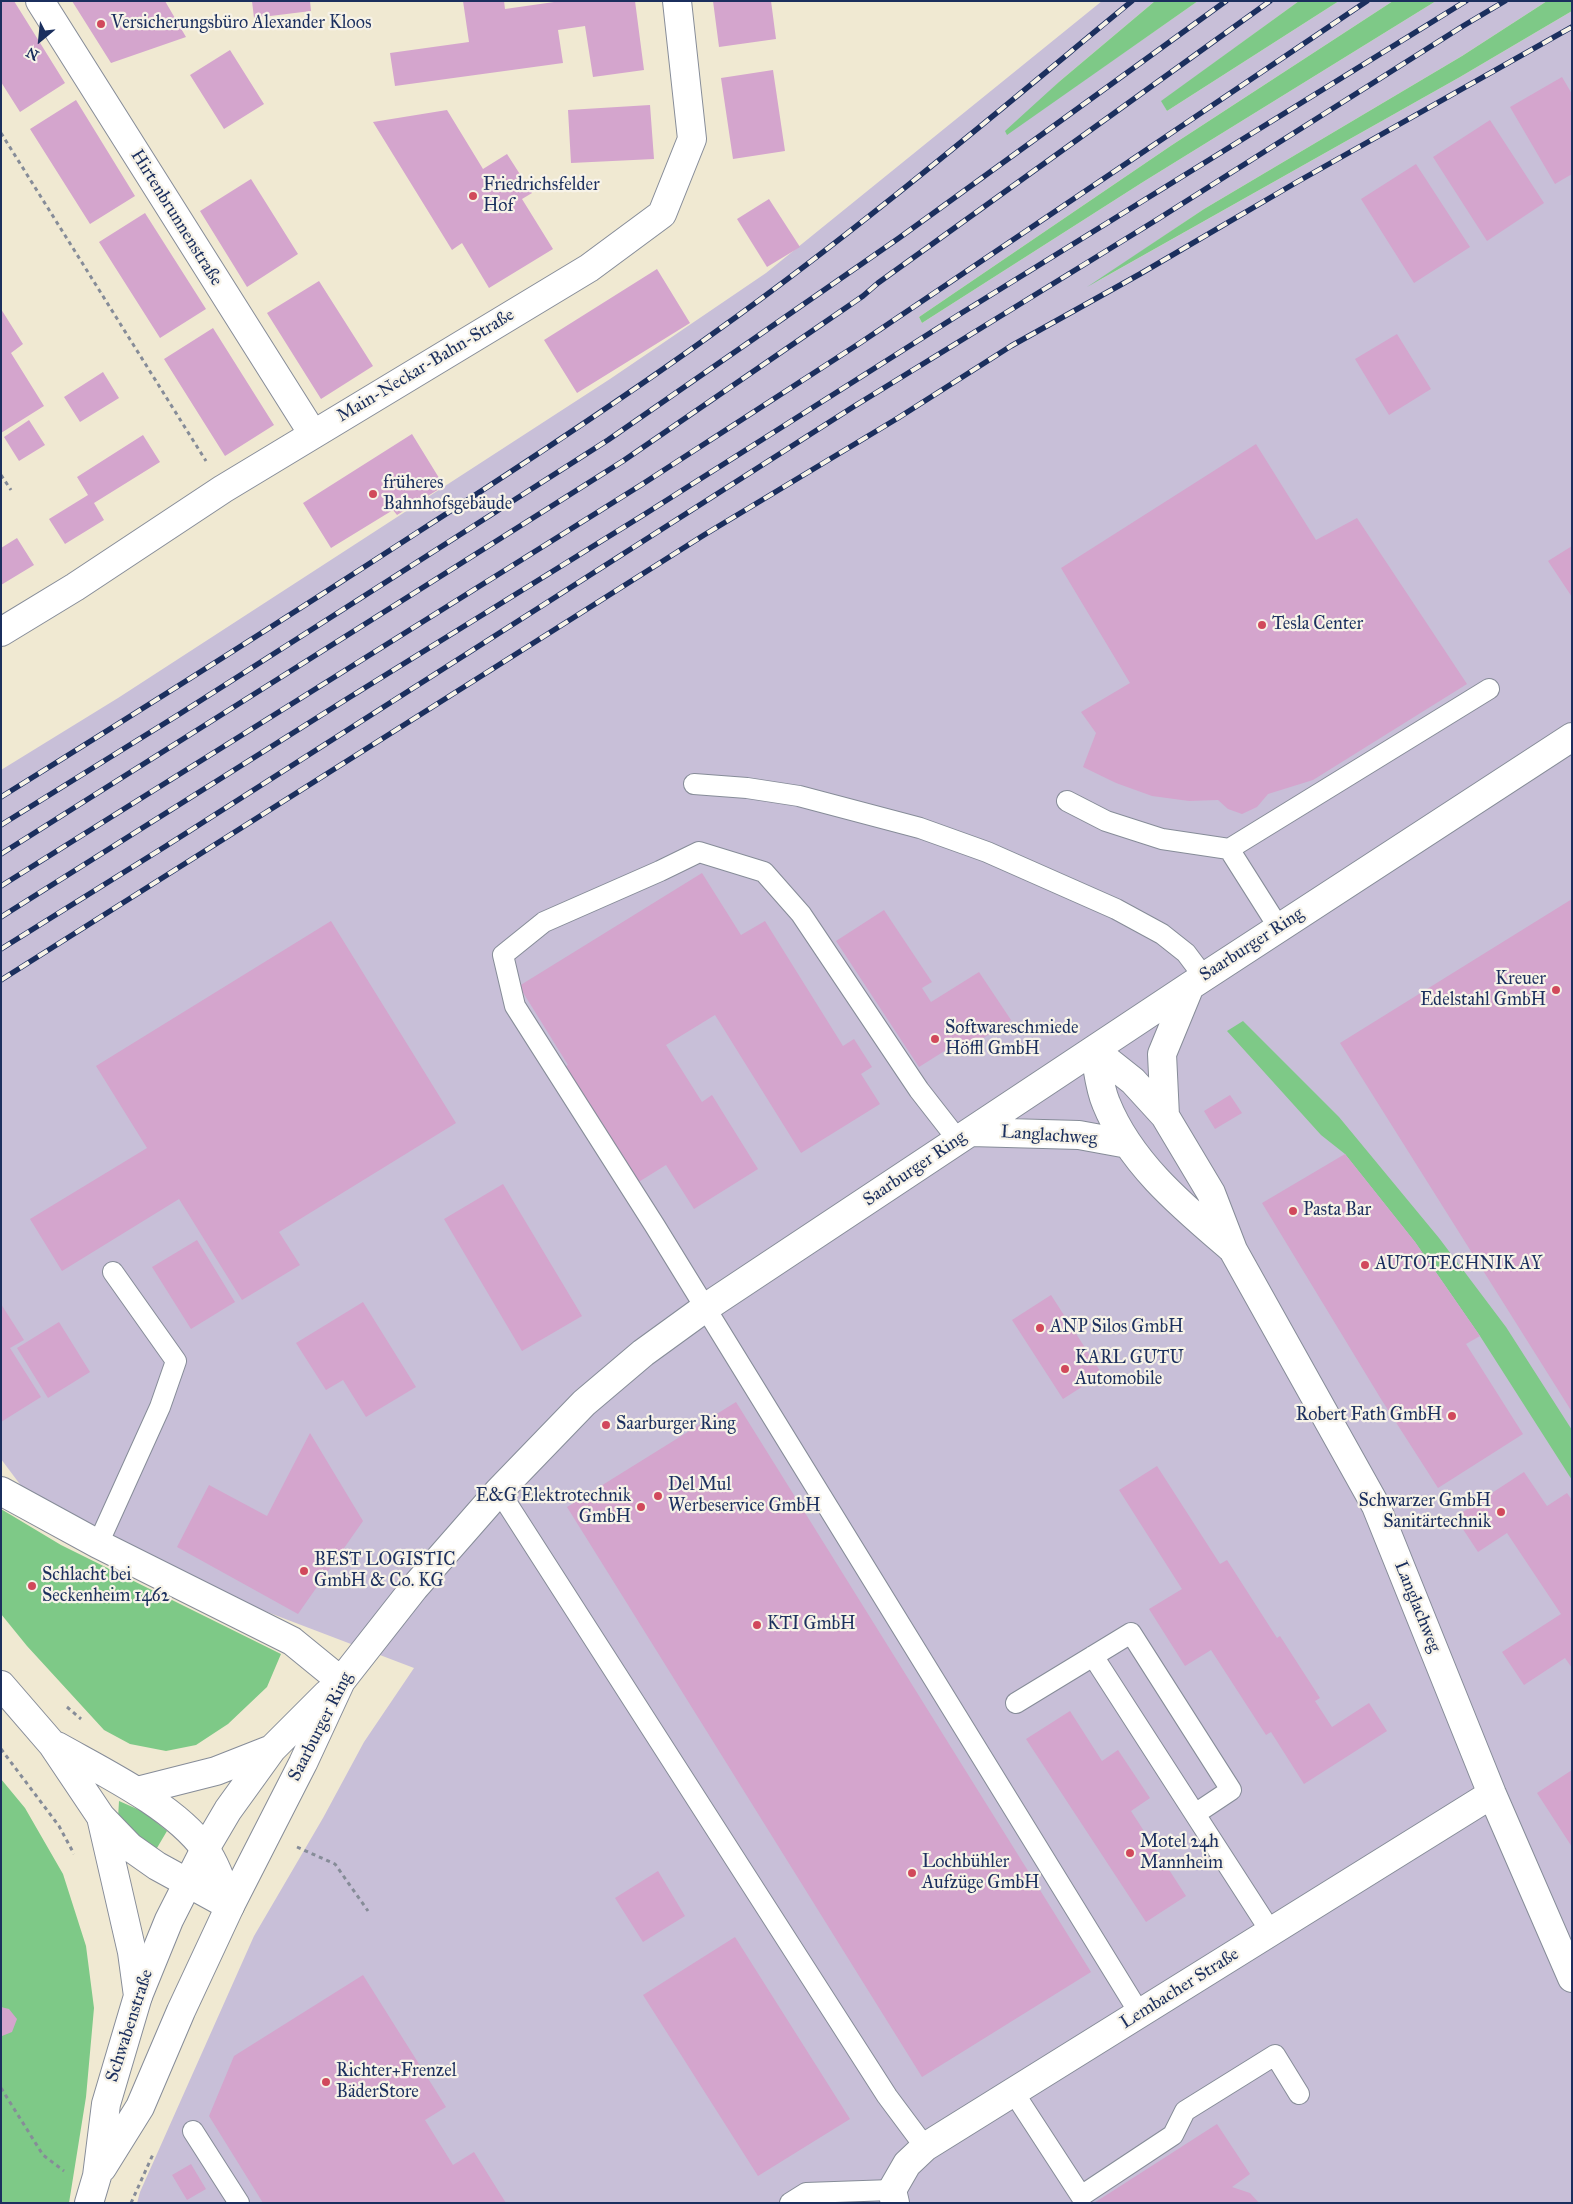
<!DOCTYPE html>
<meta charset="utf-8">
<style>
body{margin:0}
#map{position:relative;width:1573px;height:2204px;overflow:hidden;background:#f0e9d2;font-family:"IM FELL Great Primer",serif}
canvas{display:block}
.frame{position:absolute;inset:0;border:2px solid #1b2f5e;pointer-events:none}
.north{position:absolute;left:15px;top:15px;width:50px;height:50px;-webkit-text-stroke:4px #f7f3e8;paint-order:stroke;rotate:208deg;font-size:14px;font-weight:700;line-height:20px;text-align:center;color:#1b2f5e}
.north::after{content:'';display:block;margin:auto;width:18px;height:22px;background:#1b2f5e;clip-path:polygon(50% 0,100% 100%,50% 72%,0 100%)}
</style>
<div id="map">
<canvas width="1573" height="2204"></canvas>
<div class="frame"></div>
<div class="north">N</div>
</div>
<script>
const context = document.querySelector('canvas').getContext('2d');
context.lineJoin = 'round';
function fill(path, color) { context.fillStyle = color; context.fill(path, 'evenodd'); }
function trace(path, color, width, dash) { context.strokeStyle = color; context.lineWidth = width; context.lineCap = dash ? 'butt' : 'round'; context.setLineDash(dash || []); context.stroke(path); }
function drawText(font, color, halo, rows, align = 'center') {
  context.font = font + ' "IM FELL Great Primer",serif'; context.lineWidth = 4.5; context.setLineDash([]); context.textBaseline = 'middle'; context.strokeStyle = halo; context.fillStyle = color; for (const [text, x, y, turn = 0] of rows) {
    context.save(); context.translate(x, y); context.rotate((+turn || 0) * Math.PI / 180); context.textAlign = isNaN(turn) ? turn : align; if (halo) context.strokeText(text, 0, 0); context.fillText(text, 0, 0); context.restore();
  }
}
const industrial = new Path2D(`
 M 1102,1 L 1155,1 L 1060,81 L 1007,134 L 1198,1 L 1299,1 L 1162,101 L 1167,111 L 1339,1 L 1393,1 L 1172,145 L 919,317 L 922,323 L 1143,182 L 1436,1 L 1547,1 L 1462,56 L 1204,209 L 1096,282 L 1460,77 L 1572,11 L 1572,2203 L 137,2203 L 140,2192 L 254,1936 L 323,1818 L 364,1742 L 414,1668 L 267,1612 L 68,1522 L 28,1495 L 1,1459 L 1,770 L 118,698 L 610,379 L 766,273 Z`);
const green = new Path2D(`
 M 1155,1 L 1198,1 L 1007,135 L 1005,131 L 1060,81 Z
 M 1299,1 L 1339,1 L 1167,111 L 1161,101 Z
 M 1393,1 L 1436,1 L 1143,182 L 922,323 L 919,317 L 1172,145 Z
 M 1547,1 L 1572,1 L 1572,11 L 1460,77 L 1087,287 L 1204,209 L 1462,56 Z
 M 1243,1021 L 1339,1117 L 1439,1238 L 1506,1327 L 1572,1430 L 1572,1480 L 1480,1336 L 1415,1242 L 1345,1154 L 1321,1135 L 1227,1031 Z
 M 1,1509 L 61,1545 L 281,1654 L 267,1687 L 228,1724 L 196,1745 L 166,1751 L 130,1744 L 104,1730 L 27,1646 L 1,1614 Z
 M 1,1779 L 25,1808 L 63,1874 L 86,1946 L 94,2008 L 86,2097 L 69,2203 L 1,2203 Z
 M 119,1801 L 144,1812 L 167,1831 L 154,1853 L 118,1818 Z`);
const building = new Path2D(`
 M 1,1 L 14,1 L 65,83 L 20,112 L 1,82 Z
 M 72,1 L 165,1 L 186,37 L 111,63 Z
 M 252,1 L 310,1 L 311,11 L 254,18 Z
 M 463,1 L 504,1 L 505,9 L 561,1 L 635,1 L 644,70 L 593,77 L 585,26 L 558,30 L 563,63 L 395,86 L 390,53 L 469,42 Z
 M 713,1 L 771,1 L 776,39 L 719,47 Z
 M 230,50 L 264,104 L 224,129 L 190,75 Z
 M 773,70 L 785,151 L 733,159 L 721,78 Z
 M 1562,77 L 1572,94 L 1572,174 L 1555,184 L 1510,107 Z
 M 76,100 L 135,196 L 90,224 L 30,129 Z
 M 650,105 L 654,159 L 571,163 L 568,110 Z
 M 447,110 L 483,169 L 507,154 L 532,193 L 522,199 L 553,249 L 489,288 L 462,243 L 452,250 L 373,122 Z
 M 1490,120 L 1544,203 L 1487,241 L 1433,157 Z
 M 1416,164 L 1470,247 L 1414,283 L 1361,199 Z
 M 251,179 L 298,254 L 247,287 L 200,211 Z
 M 769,199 L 800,247 L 767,267 L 737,219 Z
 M 145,213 L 206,309 L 160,338 L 99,242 Z
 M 657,269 L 690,323 L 577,393 L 544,340 Z
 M 319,281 L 373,366 L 321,399 L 267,313 Z
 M 1,309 L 23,344 L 11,353 L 44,406 L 1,433 Z
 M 213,328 L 274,425 L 225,456 L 164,359 Z
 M 1397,334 L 1431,389 L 1389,415 L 1355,359 Z
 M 103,372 L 119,398 L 80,422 L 64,397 Z
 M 29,420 L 45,445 L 19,461 L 4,437 Z
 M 412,434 L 444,486 L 397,515 L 393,510 L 331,548 L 303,503 Z
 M 143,435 L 160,462 L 94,503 L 104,520 L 65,544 L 49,519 L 88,495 L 77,477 Z
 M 1256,444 L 1316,540 L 1357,518 L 1467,684 L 1313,780 L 1268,794 L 1257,807 L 1242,814 L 1228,809 L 1218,800 L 1189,801 L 1152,796 L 1116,783 L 1083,767 L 1096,733 L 1081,712 L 1130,683 L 1061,568 Z
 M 17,538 L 34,565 L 1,585 L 1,548 Z
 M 1572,546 L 1572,597 L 1548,561 Z
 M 702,873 L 741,935 L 765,921 L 843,1046 L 854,1039 L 872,1067 L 861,1074 L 880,1104 L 801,1153 L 715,1015 L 666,1045 L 702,1102 L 712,1095 L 758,1169 L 694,1209 L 666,1165 L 637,1183 L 564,1067 L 568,1065 L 519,986 Z
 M 1572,899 L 1572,1412 L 1340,1043 Z
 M 884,910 L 932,982 L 922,988 L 931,1002 L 979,972 L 1011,1020 L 959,1054 L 954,1045 L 919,1067 L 836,941 Z
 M 331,921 L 456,1123 L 279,1232 L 300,1265 L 242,1300 L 179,1199 L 62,1271 L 30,1219 L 147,1148 L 96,1066 Z
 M 1230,1095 L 1242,1113 L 1215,1129 L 1204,1111 Z
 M 1345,1154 L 1415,1242 L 1480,1336 L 1466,1344 L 1523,1434 L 1438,1488 L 1381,1399 L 1262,1203 Z
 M 503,1184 L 582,1316 L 522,1351 L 444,1219 Z
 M 197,1240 L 235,1302 L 191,1329 L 152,1267 Z
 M 1051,1295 L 1102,1374 L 1063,1399 L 1012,1320 Z
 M 363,1302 L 416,1387 L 366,1417 L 343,1380 L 326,1390 L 296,1343 Z
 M 1,1304 L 24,1340 L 10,1348 L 41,1397 L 1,1422 Z
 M 59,1322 L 90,1372 L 48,1398 L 17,1348 Z
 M 736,1402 L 1091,1972 L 922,2077 L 567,1507 Z
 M 310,1433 L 363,1521 L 298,1614 L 177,1547 L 209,1485 L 267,1516 Z
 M 1157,1466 L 1220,1564 L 1227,1560 L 1277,1638 L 1280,1636 L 1320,1698 L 1315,1701 L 1332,1727 L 1369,1703 L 1387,1731 L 1304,1784 L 1271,1732 L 1266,1735 L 1211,1650 L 1185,1666 L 1149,1609 L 1182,1589 L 1119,1490 Z
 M 1524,1472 L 1547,1506 L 1567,1493 L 1572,1500 L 1572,1668 L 1565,1658 L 1524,1685 L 1502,1652 L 1561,1614 L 1507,1533 L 1478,1552 L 1455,1517 Z
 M 1070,1711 L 1102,1761 L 1118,1750 L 1150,1798 L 1131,1811 L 1186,1896 L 1146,1922 L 1026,1739 Z
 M 1572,1770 L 1572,1847 L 1537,1793 Z
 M 658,1871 L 685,1916 L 643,1942 L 615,1898 Z
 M 735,1937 L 850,2119 L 758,2176 L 643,1995 Z
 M 363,1975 L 446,2107 L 425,2120 L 453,2165 L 474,2152 L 506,2203 L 263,2203 L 209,2116 L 234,2056 Z
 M 1,2007 L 9,2009 L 17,2019 L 12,2032 L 2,2036 Z
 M 1217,2124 L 1250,2174 L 1232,2187 L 1250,2193 L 1259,2203 L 1094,2203 Z
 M 191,2164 L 206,2189 L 187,2200 L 172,2175 Z`);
const path = new Path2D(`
 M 1,133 L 206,461
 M 1,475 L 11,490
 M 67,1707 L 81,1719
 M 1,1749 L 59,1826 L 74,1854
 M 297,1847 L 335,1864 L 368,1911
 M 1,2088 L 43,2155 L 64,2171
 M 131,2203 L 154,2152`);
const service = new Path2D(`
 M 694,784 L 747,788 L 799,796 L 920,828 L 987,852 L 1116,909 L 1162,934 L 1186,953 L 1204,977
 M 1067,801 L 1106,821 L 1162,839 L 1229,849 L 1279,928
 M 1229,849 L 1489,689
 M 958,1140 L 919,1090 L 801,914 L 764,872 L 699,852 L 660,871 L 544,922 L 503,955 L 515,1006 L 655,1226 L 1140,2014
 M 499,1491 L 887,2096 L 925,2147
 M 98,1544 L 160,1407 L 176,1361 L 113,1272
 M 1093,1656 L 1271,1932
 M 1016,1703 L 1131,1633 L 1231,1790 L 1195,1814
 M 1014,2093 L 1081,2196 L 1173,2135 L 1185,2111 L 1275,2055 L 1299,2094
 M 193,2131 L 239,2203
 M 790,2203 L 806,2193 L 892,2190`);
const minor = new Path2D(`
 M 40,1 L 313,434
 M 1,632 L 75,587 L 223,489 L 589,268 L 662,214 L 692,139 L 677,1
 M 1094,1050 L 1133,1081 L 1165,1116 L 1211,1193 L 1233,1250 L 1376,1506 L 1492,1794 L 1572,1978
 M 1094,1050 C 1098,1067 1099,1087 1106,1103 C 1130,1163 1182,1206 1230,1247
 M 1165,1116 L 1162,1054 L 1190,986
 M 971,1132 L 1079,1135 L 1128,1144
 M 1,1491 L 98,1544 L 292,1641 L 341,1681
 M 137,1791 L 216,1771 L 272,1749
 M 230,1906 L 303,1763 L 341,1681 L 414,1588 L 499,1491 L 584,1403 L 643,1353 L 705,1308 L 1190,986 L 1572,737
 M 138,1996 L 169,1920 L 205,1849 L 228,1810 L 272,1749 L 327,1694
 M 895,2203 L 892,2190 L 907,2164 L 925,2147 L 1492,1794`);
const tertiary = new Path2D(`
 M 1,1685 L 52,1744 L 101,1817 L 130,1847 L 157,1866 L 230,1906
 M 57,1746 C 103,1772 174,1806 205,1849 C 217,1866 223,1887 230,1906
 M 102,2168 L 140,2107 L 181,2011 L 230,1906
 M 89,2203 L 97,2176 L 106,2104 L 138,1996 L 132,1952 L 101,1817`);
const rail = new Path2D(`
 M 1,797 C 141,710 280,622 418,532 C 519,467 620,401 718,330 C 861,228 996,113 1132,1
 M 1,825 L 178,715 L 608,440 L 899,238 L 1226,1
 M 1,854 L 623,461 L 863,296 L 878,283 L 1270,1
 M 1,886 L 641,485 L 860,343 L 1367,1
 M 1,917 L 350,697 L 645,514 L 960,314 L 1466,1
 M 1,949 L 166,846 L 853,407 L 1158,219 L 1463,26 L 1505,1
 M 1,980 L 704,535 L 898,418 L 1011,346 L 1140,274 L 1297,182 L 1572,27`);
const markers = [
 [101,24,5,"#d1495b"],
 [473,196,5,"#d1495b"],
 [373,494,5,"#d1495b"],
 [1262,625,5,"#d1495b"],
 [1556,990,5,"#d1495b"],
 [935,1039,5,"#d1495b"],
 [1293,1211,5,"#d1495b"],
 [1365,1265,5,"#d1495b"],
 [1040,1328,5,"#d1495b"],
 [1065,1369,5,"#d1495b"],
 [1452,1416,5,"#d1495b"],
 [606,1425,5,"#d1495b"],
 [658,1496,5,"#d1495b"],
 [641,1507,5,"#d1495b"],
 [1501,1512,5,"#d1495b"],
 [304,1571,5,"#d1495b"],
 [32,1586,5,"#d1495b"],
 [757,1625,5,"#d1495b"],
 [1130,1853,5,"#d1495b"],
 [912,1873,5,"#d1495b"],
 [326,2082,5,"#d1495b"]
];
const poiNames = [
 ["Versicherungsbüro Alexander Kloos",111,24],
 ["Friedrichsfelder",483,186],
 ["Hof",483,207],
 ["früheres",383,484],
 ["Bahnhofsgebäude",383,505],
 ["Tesla Center",1272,625],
 ["Kreuer",1546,980,"right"],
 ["Edelstahl GmbH",1546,1001,"right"],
 ["Softwareschmiede",945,1029],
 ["Höffl GmbH",945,1050],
 ["Pasta Bar",1303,1211],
 ["AUTOTECHNIK AY",1375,1265],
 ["ANP Silos GmbH",1050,1328],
 ["KARL GUTU",1075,1359],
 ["Automobile",1075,1380],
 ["Robert Fath GmbH",1442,1416,"right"],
 ["Saarburger Ring",616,1425],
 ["Del Mul",668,1486],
 ["Werbeservice GmbH",668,1507],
 ["E&G Elektrotechnik",631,1497,"right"],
 ["GmbH",631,1518,"right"],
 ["Schwarzer GmbH",1491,1502,"right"],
 ["Sanitärtechnik",1491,1523,"right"],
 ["BEST LOGISTIC",314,1561],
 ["GmbH & Co. KG",314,1582],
 ["Schlacht bei",42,1576],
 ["Seckenheim 1462",42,1597],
 ["KTI GmbH",767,1625],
 ["Motel 24h",1140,1843],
 ["Mannheim",1140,1864],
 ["Lochbühler",922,1863],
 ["Aufzüge GmbH",922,1884],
 ["Richter+Frenzel",336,2072],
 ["BäderStore",336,2093]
];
const streetNames = [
 ["Hirtenbrunnenstraße",176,218,58],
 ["Main-Neckar-Bahn-Straße",426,366,-31],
 ["Saarburger Ring",1252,945,-33],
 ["Langlachweg",1049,1136,4],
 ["Saarburger Ring",915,1169,-34],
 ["Langlachweg",1417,1607,68],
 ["Saarburger Ring",321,1727,-63],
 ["Lembacher Straße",1180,1989,-32],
 ["Schwabenstraße",130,2026,-72]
];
fill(industrial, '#c8bfd8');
fill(green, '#7ec987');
fill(building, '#d4a5cd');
trace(service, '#868c98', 22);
trace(minor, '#868c98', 30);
trace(tertiary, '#868c98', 30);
trace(path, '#868c98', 3, [4, 4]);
trace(service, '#fff', 20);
trace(minor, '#fff', 28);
trace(tertiary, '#fff', 28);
trace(rail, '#1b2f5e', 5.5);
trace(rail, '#f7f3e8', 4, [11]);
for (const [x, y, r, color] of markers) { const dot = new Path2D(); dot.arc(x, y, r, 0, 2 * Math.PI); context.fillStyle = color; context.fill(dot); trace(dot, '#f7f3e8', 2); }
drawText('18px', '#1b2f5e', '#f7f3e8', poiNames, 'left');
drawText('18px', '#1b2f5e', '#f7f3e8', streetNames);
</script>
